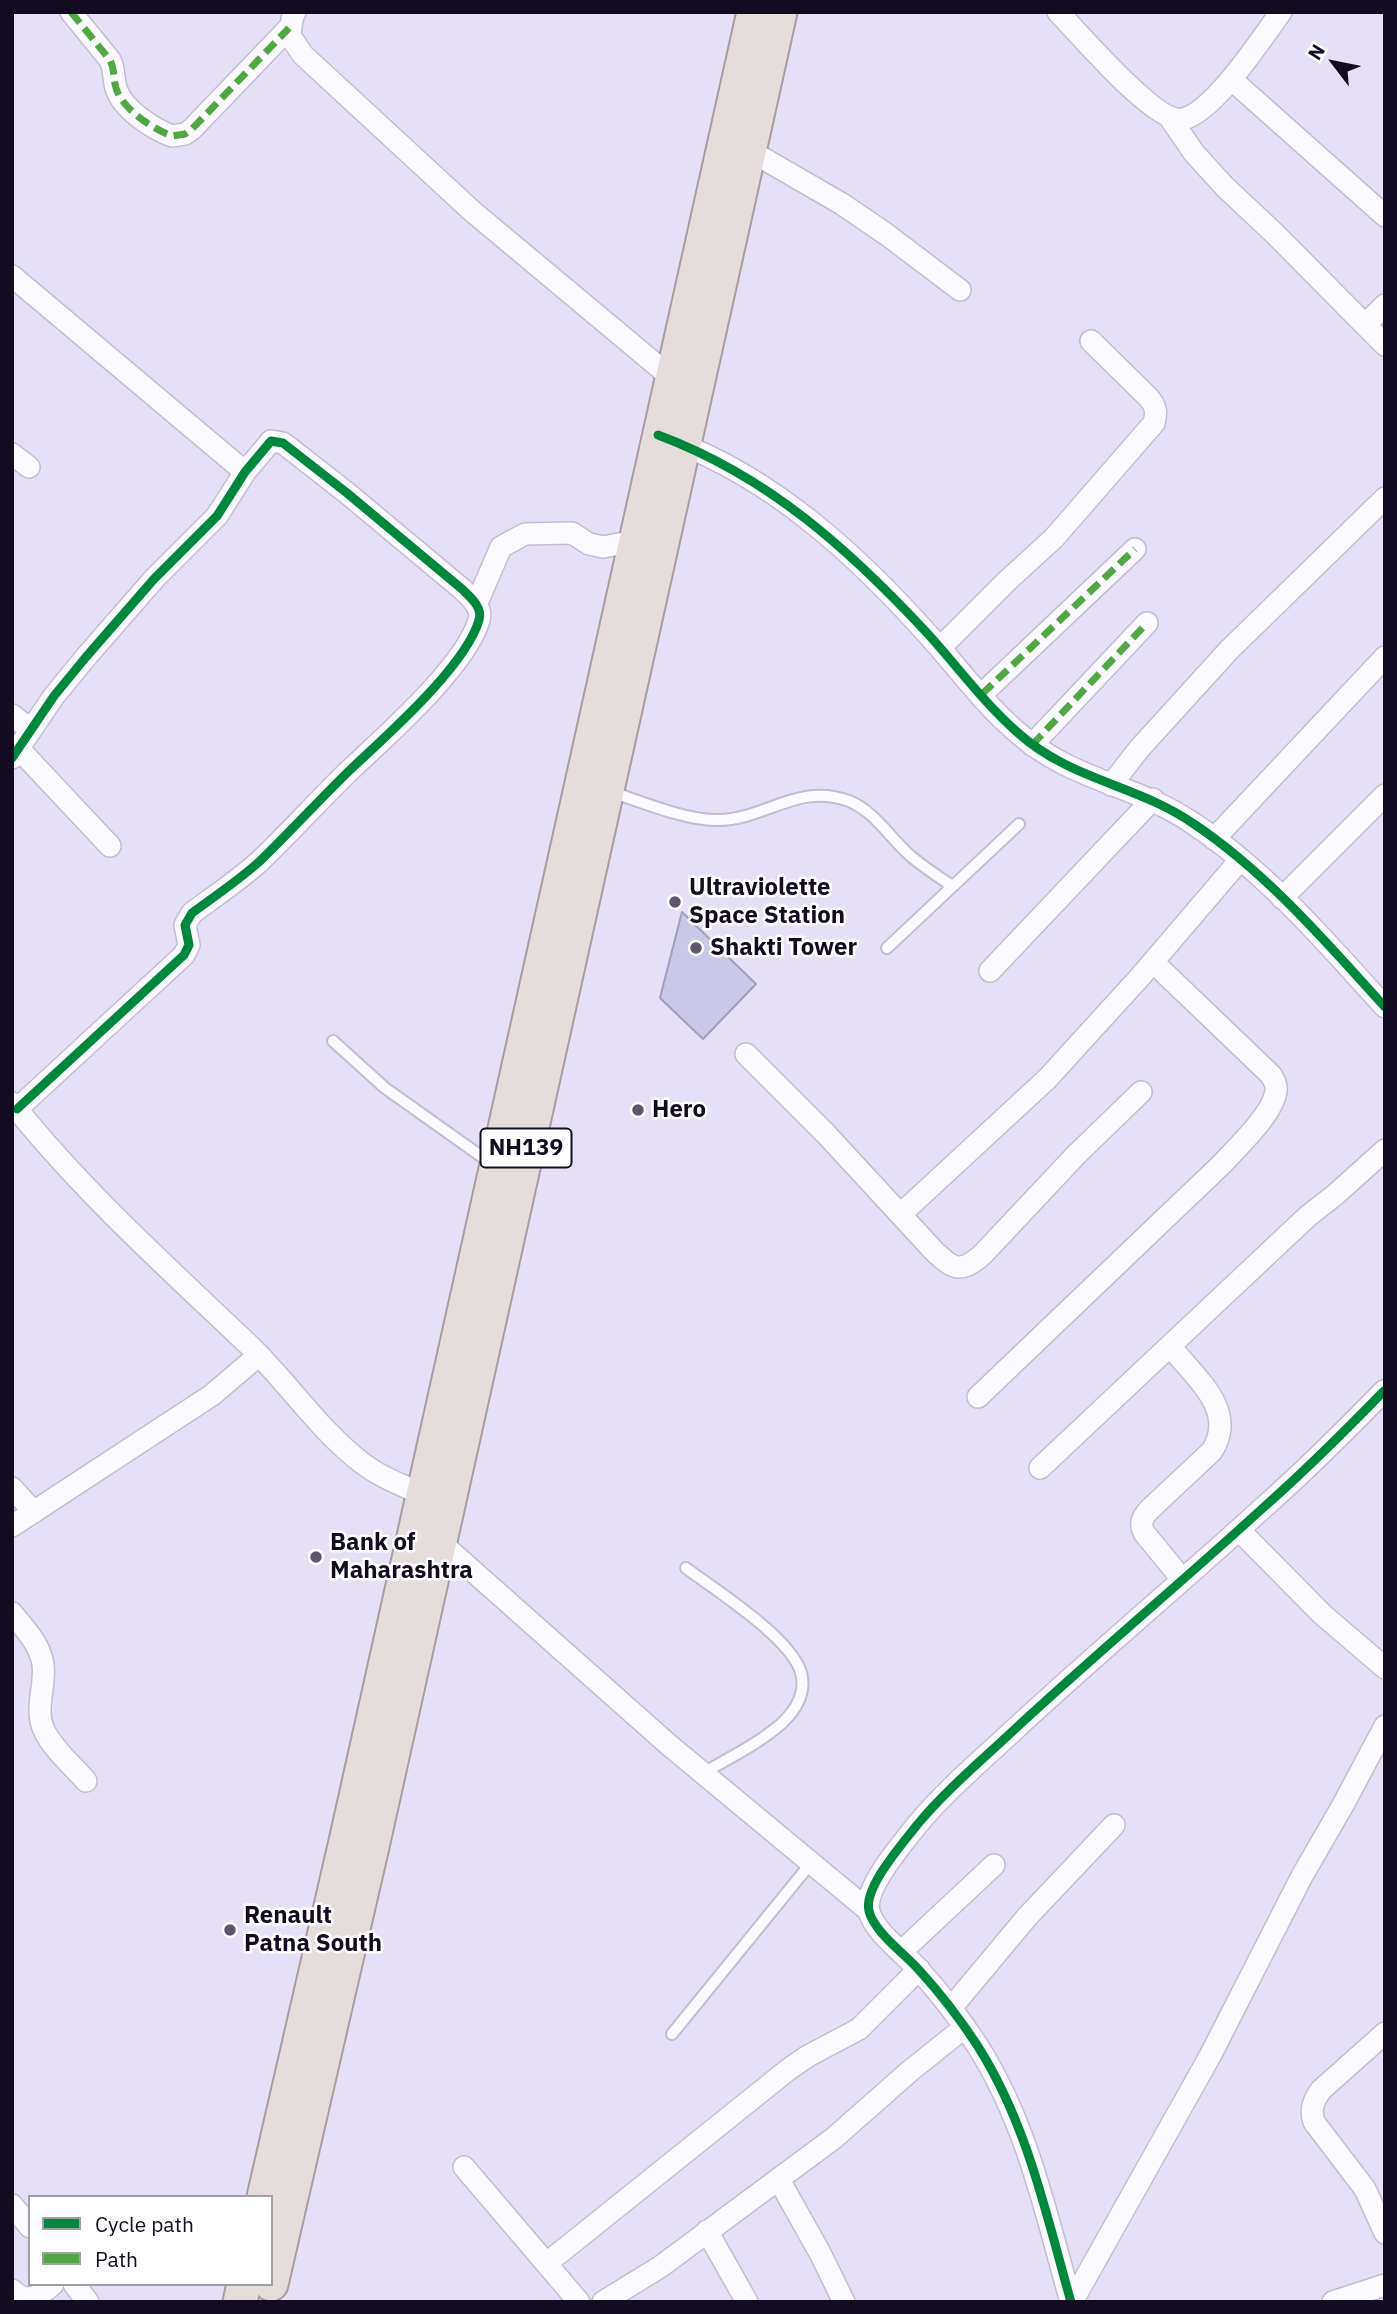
<!DOCTYPE html>
<style>
body{margin:0}
#map{position:relative;width:1397px;height:2314px;overflow:hidden;background:#e6e0f6;font-family:"IBM Plex Sans",sans-serif}
canvas{display:block}
.frame{position:absolute;inset:0;border:14px solid #130c21;pointer-events:none}
.legend{position:absolute;left:28px;top:2195px;width:245px;height:91px;box-sizing:border-box;background:#fff;border:2px solid #a19ea6;margin:0;padding:9px 12px;list-style:none;font-size:21px;color:#130c21}
.legend li{display:flex;align-items:center;gap:14px;height:35px}
.legend b{width:35px;border:2px solid #a19ea6}
.north{position:absolute;left:1299px;top:28px;width:70px;height:70px;-webkit-text-stroke:5px #fff;paint-order:stroke;rotate:302deg;font-size:19px;font-weight:700;line-height:28px;text-align:center;color:#130c21}
.north::after{content:'';display:block;margin:auto;width:24px;height:32px;background:#130c21;clip-path:polygon(50% 0,100% 100%,50% 72%,0 100%)}
</style>
<div id="map">
<canvas width="1397" height="2314"></canvas>
<div class="frame"></div>
<ul class="legend">
<li><b style="height:9px;background:#00873e"></b>Cycle path</li>
<li><b style="height:9px;background:#51a843"></b>Path</li>
</ul>
<div class="north">N</div>
</div>
<script>
const context = document.querySelector('canvas').getContext('2d');
context.lineJoin = 'round';
function fill(path, color) { context.fillStyle = color; context.fill(path, 'evenodd'); }
function trace(path, color, width, dash) { context.strokeStyle = color; context.lineWidth = width; context.lineCap = dash ? 'butt' : 'round'; context.setLineDash(dash || []); context.stroke(path); }
function drawText(font, color, halo, rows, align = 'center') {
  context.font = font + ' "IBM Plex Sans",sans-serif'; context.lineWidth = 5; context.setLineDash([]); context.textBaseline = 'middle'; context.strokeStyle = halo; context.fillStyle = color; for (const [text, x, y, turn = 0] of rows) {
    context.save(); context.translate(x, y); context.rotate((+turn || 0) * Math.PI / 180); context.textAlign = isNaN(turn) ? turn : align; if (halo) context.strokeText(text, 0, 0); context.fillText(text, 0, 0); context.restore();
  }
}
const building = new Path2D(`
 M 682,912 L 756,984 L 703,1039 L 660,998 Z`);
const service = new Path2D(`
 M 609,791 C 639,801 687,821 718,820 C 765,820 798,782 849,801 C 876,812 891,840 913,858 C 925,868 939,877 952,886
 M 887,948 L 1019,824
 M 333,1041 L 385,1088 L 492,1164
 M 686,1568 C 715,1590 797,1641 802,1677 C 805,1696 794,1712 781,1724 C 758,1744 729,1758 703,1773
 M 672,2034 L 811,1863`);
const minor = new Path2D(`
 M 71,12 L 110,60 C 115,70 113,78 116,88 C 122,109 153,129 172,136 L 185,134 L 192,129 L 289,28
 M 295,12 L 292,19 L 290,36 L 303,55 L 472,211 L 672,378
 M 1058,12 C 1079,33 1156,125 1183,119 C 1214,112 1262,38 1281,12
 M 1231,79 L 1385,216
 M 1170,118 L 1194,153 L 1225,187 L 1274,233 L 1385,345
 M 740,145 L 842,204 L 886,234 L 960,290
 M 12,276 L 245,472
 M 1365,325 L 1385,305
 M 673,441 C 775,479 860,558 931,638 C 959,669 985,705 1017,732 C 1071,781 1136,784 1194,824 C 1267,873 1326,942 1385,1007
 M 12,454 L 29,467
 M 476,605 L 501,547 L 525,534 L 572,533 L 589,544 L 603,547 L 635,541
 M 940,648 L 1007,581 L 1054,538 L 1154,423 C 1157,412 1156,407 1149,398 L 1091,341
 M 982,694 L 1135,549
 M 12,715 L 31,730
 M 1032,745 L 1147,623
 M 19,749 L 110,846
 M 12,758 L 54,696 L 86,657 L 154,579 L 217,516 L 245,472 L 271,441 L 283,443 L 347,493 L 462,589 C 470,597 483,607 479,620 C 466,666 386,736 350,770 C 320,799 291,831 260,861 C 239,880 215,896 192,913 L 185,925 L 189,945 L 184,955 L 17,1109
 M 1111,785 L 1139,749 L 1229,650 L 1385,498
 M 1214,839 L 1385,657
 M 1282,898 L 1385,795
 M 990,971 L 1153,799
 M 746,1054 L 826,1134 L 934,1251 C 953,1269 960,1274 982,1255 L 1076,1155 L 1141,1092
 M 12,1103 C 83,1192 169,1269 251,1347 C 289,1384 320,1431 362,1463 C 383,1479 409,1488 433,1499
 M 902,1213 L 1047,1079 L 1140,977 L 1240,860
 M 1171,1347 C 1195,1378 1238,1410 1212,1451 L 1149,1510 C 1142,1518 1139,1524 1145,1534 L 1182,1579
 M 978,1397 L 1223,1163 C 1239,1145 1273,1114 1276,1091 C 1277,1085 1274,1080 1271,1075 L 1153,962
 M 1040,1468 L 1308,1216 L 1335,1195 L 1385,1150
 M 12,1488 L 34,1512
 M 12,1526 L 212,1395 L 259,1355
 M 1239,1530 L 1323,1615 L 1385,1668
 M 439,1541 L 669,1745 L 868,1910
 M 12,1613 C 24,1628 40,1644 43,1664 C 46,1686 34,1709 44,1730 C 52,1748 73,1766 86,1781
 M 901,1952 L 994,1865
 M 951,2008 L 1027,1917 L 1114,1825
 M 1385,2033 L 1321,2090 C 1313,2101 1310,2110 1314,2122 L 1365,2189 L 1385,2233
 M 464,2167 L 579,2302
 M 779,2180 L 820,2253 L 844,2302
 M 12,2205 L 30,2227
 M 707,2231 L 747,2302
 M 547,2263 L 789,2069 L 808,2056 L 859,2029 L 919,1969
 M 74,2284 L 88,2302
 M 12,2290 C 27,2305 40,2296 53,2284
 M 603,2302 L 660,2267 L 834,2138 L 910,2071 L 965,2027
 M 1071,2302 C 1046,2214 1027,2123 977,2045 C 960,2019 940,1993 919,1970 C 905,1954 874,1932 869,1911 C 863,1888 903,1843 917,1825 C 946,1790 982,1760 1015,1729 C 1097,1653 1182,1582 1264,1507 C 1306,1470 1345,1431 1384,1391
 M 1072,2302 L 1210,2056 L 1302,1876 L 1343,1805 L 1385,1726
 M 1333,2302 L 1385,2285`);
const trunk = new Path2D(`
 M 264,2197 L 347,1837 L 754,12
 M 271,2284 L 373,1842 L 780,12
 M 240,2302 L 244,2284`);
const quiet = new Path2D(`
 M 71,12 L 110,60 C 115,70 113,78 116,88 C 122,109 153,129 172,136 L 185,134 L 192,129 L 289,28
 M 982,694 L 1135,549
 M 1032,745 L 1147,623`);
const cycleway = new Path2D(`
 M 658,435 C 768,476 849,549 928,634 C 957,666 984,703 1017,732 C 1071,781 1136,784 1194,824 C 1267,873 1326,942 1385,1007
 M 12,758 L 54,696 L 86,657 L 154,579 L 217,516 L 245,472 L 271,441 L 283,443 L 347,493 L 462,589 C 470,597 483,607 479,620 C 466,666 386,736 350,770 C 320,799 291,831 260,861 C 239,880 215,896 192,913 L 185,925 L 189,945 L 184,955 L 17,1109
 M 1071,2302 C 1046,2214 1027,2123 977,2045 C 960,2019 940,1993 919,1970 C 905,1954 874,1932 869,1911 C 863,1888 903,1843 917,1825 C 946,1790 982,1760 1015,1729 C 1097,1653 1182,1582 1264,1507 C 1306,1470 1345,1431 1384,1391`);
const markers = [
 [675,902,7,"#5d566c"],
 [696,948,7,"#5d566c"],
 [638,1110,7,"#5d566c"],
 [316,1557,7,"#5d566c"],
 [230,1930,7,"#5d566c"]
];
const shields = [
 [526,1148,91]
];
const shieldNames = [
 ["NH139",526,1148]
];
const poiNames = [
 ["Ultraviolette",689,888],
 ["Space Station",689,916],
 ["Shakti Tower",710,948],
 ["Hero",652,1110],
 ["Bank of",330,1543],
 ["Maharashtra",330,1571],
 ["Renault",244,1916],
 ["Patna South",244,1944]
];
fill(building, '#c9c8e6');
trace(building, '#a2a0b5', 2);
trace(service, '#c3bdd2', 14);
trace(minor, '#c3bdd2', 24);
trace(trunk, '#aa9da2', 37);
trace(service, '#fbfafe', 10);
trace(minor, '#fbfafe', 21);
trace(trunk, '#e4dddb', 33);
trace(quiet, '#51a843', 7, [14, 7]);
trace(cycleway, '#00873e', 9);
for (const [x, y, r, color] of markers) { const dot = new Path2D(); dot.arc(x, y, r, 0, 2 * Math.PI); context.fillStyle = color; context.fill(dot); trace(dot, '#fff', 2.5); }
for (const [x, y, w] of shields) { const box = new Path2D(); box.roundRect(x - w / 2, y - 19.5, w, 39, 5); context.fillStyle = '#fff'; context.fill(box); trace(box, '#130c21', 2); }
drawText('bold 23px', '#130c21', null, shieldNames);
drawText('bold 24px', '#130c21', '#fff', poiNames, 'left');
</script>
